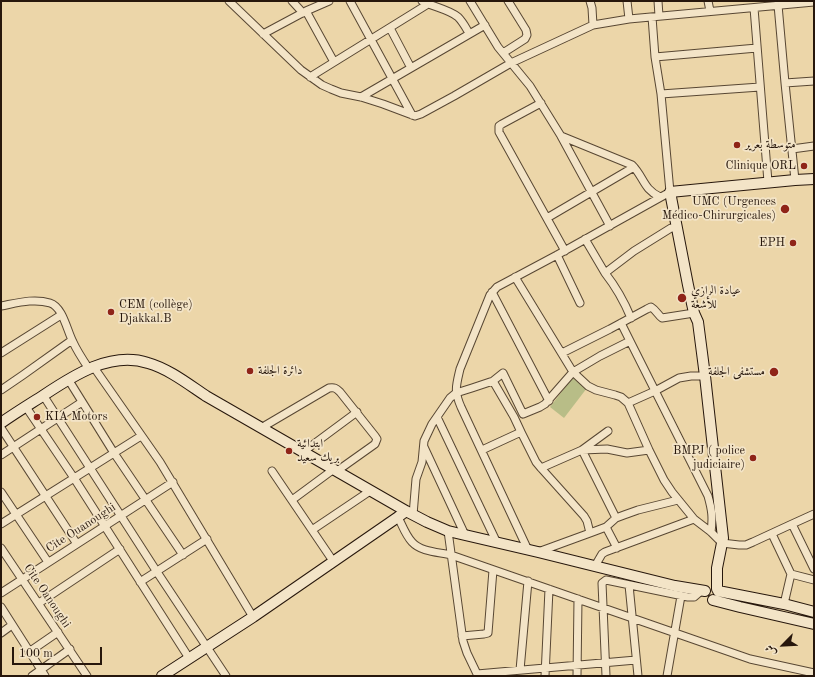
<!DOCTYPE html>
<meta charset="utf-8">
<style>
body{margin:0}
#map{position:relative;width:815px;height:677px;overflow:hidden;background:#ecd6a9;font-family:"Old Standard TT",Amiri,serif}
canvas{display:block}
.frame{position:absolute;inset:0;border:2px solid #27170c;pointer-events:none}
.north{position:absolute;left:763px;top:625px;width:40px;height:40px;-webkit-text-stroke:3px #f3e4c7;paint-order:stroke;rotate:246deg;font-size:11px;font-weight:700;line-height:16px;text-align:center;color:#27170c}
.north::after{content:'';display:block;margin:auto;width:14px;height:18px;background:#27170c;clip-path:polygon(50% 0,100% 100%,50% 72%,0 100%)}
.scale{position:absolute;left:12px;top:647px;width:90px;height:18px;box-sizing:border-box;border:2px solid #27170c;border-top:0;padding-left:5px;font-size:12px;line-height:14px;white-space:nowrap;color:#27170c;-webkit-text-stroke:3px #f3e4c7;paint-order:stroke}
</style>
<div id="map">
<canvas width="815" height="677"></canvas>
<div class="frame"></div>
<div class="north">ش</div>
<div class="scale">100 m</div>
</div>
<script>
const context = document.querySelector('canvas').getContext('2d');
context.lineJoin = 'round';
function fill(path, color) { context.fillStyle = color; context.fill(path, 'evenodd'); }
function trace(path, color, width, dash) { context.strokeStyle = color; context.lineWidth = width; context.lineCap = dash ? 'butt' : 'round'; context.setLineDash(dash || []); context.stroke(path); }
function drawText(font, color, halo, rows, align = 'center') {
  context.font = font + ' "Old Standard TT",Amiri,serif'; context.lineWidth = 3.5; context.setLineDash([]); context.textBaseline = 'middle'; context.strokeStyle = halo; context.fillStyle = color; for (const [text, x, y, turn = 0] of rows) {
    context.save(); context.translate(x, y); context.rotate((+turn || 0) * Math.PI / 180); context.textAlign = isNaN(turn) ? turn : align; if (halo) context.strokeText(text, 0, 0); context.fillText(text, 0, 0); context.restore();
  }
}
const green = new Path2D(`
 M 573,377 L 587,388 L 564,418 L 550,407 Z`);
const street = new Path2D(`
 M 229,1 L 301,70 L 322,85 L 331,89 L 341,93 L 361,97 L 383,104 L 415,116 L 421,114 L 454,96 L 511,63 L 593,25 L 629,19 L 814,2
 M 292,1 L 303,13
 M 350,1 L 412,115
 M 422,1 C 433,7 448,9 458,17 C 463,22 466,28 469,33
 M 470,1 L 498,47 L 530,86 L 561,136 L 632,165 C 644,177 643,189 660,197
 M 590,1 L 592,8 L 593,25
 M 627,1 L 629,19
 M 658,1 L 659,16
 M 708,1 L 710,11
 M 778,5 L 785,83 L 795,180
 M 754,8 L 768,182
 M 306,11 L 334,62
 M 390,28 L 411,68
 M 263,34 L 306,11 L 329,1
 M 503,53 L 525,39 L 527,35 L 526,30 L 508,1
 M 655,57 L 757,48
 M 310,77 L 428,4
 M 785,83 L 814,81
 M 661,94 L 760,87
 M 361,97 L 485,25
 M 541,103 L 502,124 L 499,126 L 499,132 L 565,251
 M 561,136 L 610,226
 M 792,149 L 814,146
 M 547,218 L 634,167
 M 585,239 L 605,273
 M 557,255 L 580,303
 M 515,277 L 573,372 L 588,386 L 596,390 L 615,395 L 621,397 L 628,403 L 649,450 L 664,480 L 672,492 L 694,519 L 711,532 L 722,543 L 739,545 L 746,545 L 753,542 L 792,524
 M 492,292 L 549,401
 M 1,306 C 17,303 34,298 50,303 C 63,307 67,331 73,342 C 77,351 83,360 89,369
 M 631,318 C 624,301 616,287 605,273 L 634,251 L 671,228 L 677,228
 M 621,323 L 630,341
 M 1,353 L 61,315
 M 562,353 L 610,329 L 647,309 L 651,307 C 656,310 658,315 662,318 L 694,313
 M 93,366 L 160,462 L 253,617
 M 68,379 L 114,453 L 183,555
 M 1,390 L 23,375 L 72,340
 M 43,395 L 157,572 L 226,676
 M 628,403 L 655,391 L 679,378 L 691,376 L 705,376
 M 26,407 L 74,478 L 189,658
 M 437,417 L 497,543
 M 1,428 L 77,544
 M 261,428 L 329,388 C 334,387 336,388 340,392 L 375,436 L 377,439 L 375,444 L 337,471
 M 521,432 L 536,462 L 541,468 L 584,516 L 587,521 L 590,533 L 538,552
 M 424,447 L 465,535
 M 482,450 L 521,432 L 514,417 L 493,381 L 503,373 L 523,414 L 540,407 L 545,404 L 573,372 L 600,356 L 630,341 L 708,496 C 712,510 713,518 711,532
 M 582,450 L 607,449 L 627,453 L 649,450
 M 582,450 L 608,431
 M 303,452 L 357,412
 M 1,455 L 82,402
 M 541,468 L 582,450 L 616,518
 M 272,471 L 333,561
 M 1,492 L 48,562
 M 292,500 L 334,469
 M 814,514 L 792,524 L 814,569
 M 413,515 L 416,479 L 422,462 L 424,441 L 432,424 L 450,398 L 456,393 L 472,388 L 493,381
 M 398,517 C 402,525 406,536 412,542 C 421,552 438,552 451,555 L 750,659 L 814,673
 M 1,524 L 141,436
 M 606,527 L 617,548
 M 312,530 L 370,491
 M 448,531 L 463,641 L 467,653 L 478,676
 M 590,533 L 606,527 L 616,518 L 624,515 L 638,510 L 678,500
 M 772,534 L 791,574 L 784,604
 M 1,548 L 87,676
 M 528,550 L 461,407 C 454,391 456,386 460,369 L 490,295 L 497,287 L 557,255 L 670,192 L 661,94 L 655,57 L 652,17
 M 595,566 L 602,554 L 605,552 L 694,519
 M 791,574 L 814,580
 M 140,582 L 207,539
 M 629,585 L 638,676
 M 1,593 L 173,482
 M 39,603 L 120,549
 M 1,607 L 45,676
 M 1,633 L 12,625
 M 462,636 L 484,634 L 488,633 L 493,570
 M 29,652 L 58,632
 M 520,670 L 528,581
 M 477,674 L 636,660
 M 32,676 L 70,649
 M 545,676 L 549,589
 M 577,676 L 578,599
 M 606,676 L 602,583 L 606,580 L 688,597 L 694,597 L 701,591
 M 667,676 L 681,596`);
const secondary = new Path2D(`
 M 1,423 C 15,413 30,404 44,395 C 74,375 111,351 148,363 C 169,369 188,384 206,396 L 406,511 L 427,522 L 448,531 L 465,535 L 538,552 L 675,586 L 705,591
 M 717,589 L 717,568 L 723,538 L 705,376 L 698,322 L 694,313 L 688,285 L 670,192 L 795,180 L 814,179
 M 718,591 L 784,604 L 814,612
 M 713,600 L 740,607 L 814,624
 M 162,676 L 253,617 L 398,517 L 406,511`);
const markers = [
 [737,145,4,"#8f2418"],
 [804,166,4,"#8f2418"],
 [785,209,5,"#8f2418"],
 [793,243,4,"#8f2418"],
 [682,298,5,"#8f2418"],
 [111,312,4,"#8f2418"],
 [250,371,4,"#8f2418"],
 [774,372,5,"#8f2418"],
 [37,417,4,"#8f2418"],
 [289,451,4,"#8f2418"],
 [753,458,4,"#8f2418"]
];
const poiNames = [
 ["متوسطة بعرير",745,145],
 ["Clinique ORL",796,166,"right"],
 ["UMC (Urgences",776,202,"right"],
 ["Médico-Chirurgicales)",776,216,"right"],
 ["EPH",785,243,"right"],
 ["عيادة الرازي",691,291],
 ["للأشعة",691,305],
 ["CEM (collège)",119,305],
 ["Djakkal.B",119,319],
 ["دائرة الجلفة",258,371],
 ["مستشفى الجلفة",765,372,"right"],
 ["KIA Motors",45,417],
 ["ابتدائية",297,444],
 ["بريك سعيد",297,458],
 ["BMPJ ( police",745,451,"right"],
 ["judiciaire)",745,465,"right"]
];
const streetNames = [
 ["Cite Ouanoughi",81,528,-33],
 ["Cite Oanoughi",47,596,56]
];
fill(green, '#b8bd87');
trace(street, '#584733', 9);
trace(secondary, '#27170c', 12);
trace(street, '#f3e4c7', 7);
trace(secondary, '#f3e4c7', 10);
for (const [x, y, r, color] of markers) { const dot = new Path2D(); dot.arc(x, y, r, 0, 2 * Math.PI); context.fillStyle = color; context.fill(dot); trace(dot, '#f3e4c7', 1.5); }
drawText('12px', '#27170c', '#f3e4c7', poiNames, 'left');
drawText('12px', '#27170c', '#f3e4c7', streetNames);
</script>
